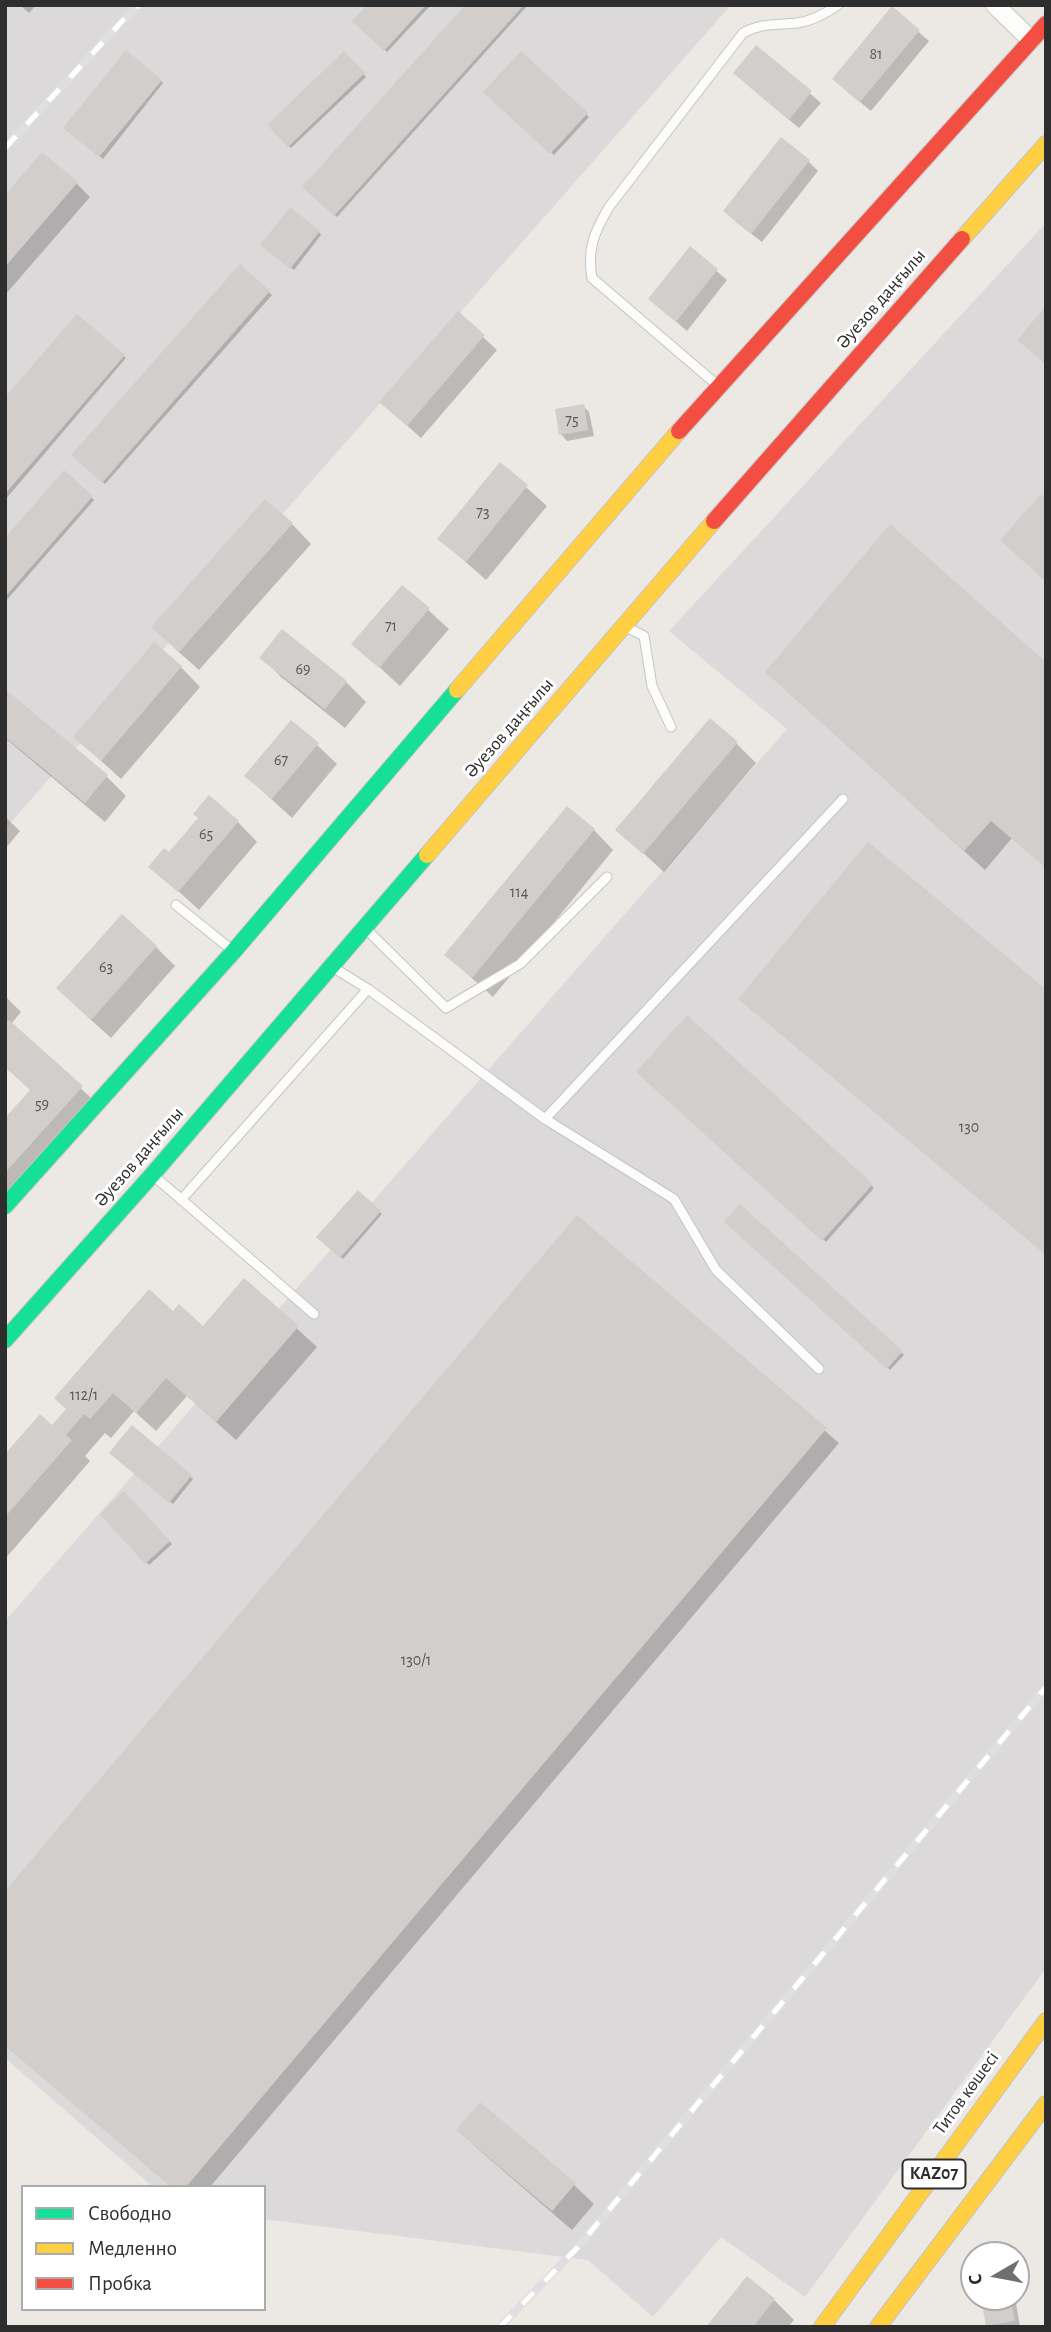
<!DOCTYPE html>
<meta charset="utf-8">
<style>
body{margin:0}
#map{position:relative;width:1051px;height:2332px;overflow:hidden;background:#ece8e4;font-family:"Alegreya Sans",sans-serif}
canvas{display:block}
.frame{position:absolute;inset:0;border:7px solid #2e2e2e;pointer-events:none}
.legend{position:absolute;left:21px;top:2185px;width:245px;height:126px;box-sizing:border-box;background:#fff;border:2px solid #ababab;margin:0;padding:9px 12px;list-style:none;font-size:21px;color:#2e2e2e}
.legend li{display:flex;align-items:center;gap:14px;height:35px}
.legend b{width:35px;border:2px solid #ababab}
.north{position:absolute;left:960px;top:2241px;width:70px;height:70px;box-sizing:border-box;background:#fff;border:2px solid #ababab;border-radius:50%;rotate:260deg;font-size:19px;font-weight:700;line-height:28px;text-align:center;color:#2e2e2e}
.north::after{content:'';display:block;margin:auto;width:24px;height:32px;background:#706f6e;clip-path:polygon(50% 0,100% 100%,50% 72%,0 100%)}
</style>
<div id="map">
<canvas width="1051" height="2332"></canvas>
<div class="frame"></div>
<ul class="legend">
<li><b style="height:9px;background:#16e098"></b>Свободно</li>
<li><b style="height:9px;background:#ffcf43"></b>Медленно</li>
<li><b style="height:9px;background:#f24e42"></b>Пробка</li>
</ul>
<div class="north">С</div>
</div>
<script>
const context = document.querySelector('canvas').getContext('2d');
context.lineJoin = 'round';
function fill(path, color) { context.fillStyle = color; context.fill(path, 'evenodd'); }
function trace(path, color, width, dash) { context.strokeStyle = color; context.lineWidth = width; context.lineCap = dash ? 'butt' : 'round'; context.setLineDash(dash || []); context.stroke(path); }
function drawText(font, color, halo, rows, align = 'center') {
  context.font = font + ' "Alegreya Sans",sans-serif'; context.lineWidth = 6; context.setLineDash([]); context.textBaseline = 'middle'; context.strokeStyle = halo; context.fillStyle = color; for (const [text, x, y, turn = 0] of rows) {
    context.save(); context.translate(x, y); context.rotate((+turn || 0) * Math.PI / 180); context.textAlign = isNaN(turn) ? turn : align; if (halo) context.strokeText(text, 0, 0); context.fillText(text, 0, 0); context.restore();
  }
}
const industrial = new Path2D(`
 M 5,5 L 731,5 L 5,829 Z
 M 1046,223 L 1046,1968 L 805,2297 L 721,2237 L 653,2317 L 588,2260 L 264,2219 L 264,2187 L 153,2187 L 5,2058 L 5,1621 L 787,729 L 669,631 Z`);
const shadow = new Path2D(`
 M 20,5 L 36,5 L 29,13 Z
 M 369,5 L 431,5 L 387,52 L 354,21 Z
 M 468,5 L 528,5 L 337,217 L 304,187 Z
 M 892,9 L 929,41 L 871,111 L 844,89 Z
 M 756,47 L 821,103 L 799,128 L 745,83 Z
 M 344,54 L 366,77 L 291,148 L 269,125 Z
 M 521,54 L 589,117 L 554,155 L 486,92 Z
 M 161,81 L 163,83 L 103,159 L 68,130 Z
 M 808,161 L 818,171 L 762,242 L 735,221 Z
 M 76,183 L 90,197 L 5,295 L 5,198 Z
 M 319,232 L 321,235 L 294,270 L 265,248 Z
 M 690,249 L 727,280 L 687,331 L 650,299 Z
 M 240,266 L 272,295 L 105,484 L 73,455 Z
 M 458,314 L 497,350 L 421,438 L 381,402 Z
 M 77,316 L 126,358 L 5,500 L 5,400 Z
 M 583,406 L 589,412 L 594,436 L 567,441 L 561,434 Z
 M 500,464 L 547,506 L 486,580 L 440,539 Z
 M 64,473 L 94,500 L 5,602 L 5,541 Z
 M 292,524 L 311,544 L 199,670 L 173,647 Z
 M 890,527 L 1012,838 L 985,870 L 787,691 Z
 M 403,587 L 449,629 L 400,686 L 354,644 Z
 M 282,631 L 346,682 L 366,702 L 345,728 L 281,677 L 262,657 Z
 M 181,667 L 200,687 L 121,779 L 75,737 Z
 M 5,691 L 107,777 L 126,796 L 105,822 L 5,738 Z
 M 736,743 L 756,763 L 664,872 L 618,830 Z
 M 317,745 L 337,764 L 292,818 L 246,776 Z
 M 5,817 L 20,831 L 5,849 Z
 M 238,822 L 257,842 L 199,910 L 151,866 L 169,854 Z
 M 594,830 L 613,850 L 493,997 L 446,955 Z
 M 156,947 L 175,966 L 111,1038 L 78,1008 Z
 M 5,996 L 21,1012 L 11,1024 L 101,1107 L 5,1205 L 5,1121 L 32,1091 L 5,1067 Z
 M 687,1018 L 874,1188 L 826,1242 L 638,1072 Z
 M 358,1193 L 382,1214 L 343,1259 L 319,1237 Z
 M 740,1206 L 904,1355 L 890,1370 L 726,1221 Z
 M 577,1218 L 839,1443 L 210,2187 L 174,2187 Z
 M 245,1281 L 317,1347 L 236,1440 L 187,1396 L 156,1431 L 134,1411 L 111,1438 L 105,1433 L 85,1456 L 90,1461 L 5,1559 L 5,1456 L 52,1427 L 173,1313 L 203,1328 Z
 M 132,1428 L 193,1479 L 173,1504 L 112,1452 Z
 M 124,1494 L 172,1544 L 149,1565 L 102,1514 Z
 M 459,2130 L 574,2185 L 594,2204 L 572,2230 L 478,2149 Z
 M 1009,2297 L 1016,2303 L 1020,2327 L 989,2327 L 987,2325 Z
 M 774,2300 L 794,2320 L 788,2327 L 709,2327 Z`);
const building = new Path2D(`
 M 367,5 L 426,5 L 384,51 L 352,21 Z
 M 465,5 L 524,5 L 334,216 L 302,187 Z
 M 892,6 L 920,30 L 860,102 L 832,79 Z
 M 756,45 L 812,91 L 789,120 L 733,73 Z
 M 126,50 L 162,80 L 99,157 L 63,128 Z
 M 344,51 L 365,73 L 288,147 L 267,125 Z
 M 521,51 L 588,113 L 550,154 L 483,92 Z
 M 781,137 L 810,160 L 751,234 L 723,211 Z
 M 42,152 L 78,182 L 5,267 L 5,195 Z
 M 290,207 L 320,231 L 290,269 L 260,245 Z
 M 690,246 L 718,269 L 676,322 L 648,299 Z
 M 240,264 L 270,291 L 102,483 L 71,455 Z
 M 1046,306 L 1046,362 L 1044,363 L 1017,340 Z
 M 458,311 L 485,335 L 407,426 L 379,402 Z
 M 77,314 L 125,355 L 5,494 L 5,397 Z
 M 584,404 L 588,430 L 559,435 L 555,409 Z
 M 500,462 L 528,485 L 466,562 L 437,539 Z
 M 64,470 L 93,496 L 5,597 L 5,538 Z
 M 1041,494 L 1046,499 L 1046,582 L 1000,540 Z
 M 265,499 L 293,523 L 179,652 L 151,627 Z
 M 890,524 L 1046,662 L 1046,868 L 991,821 L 964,851 L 765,672 Z
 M 402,585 L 430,608 L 379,668 L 351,644 Z
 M 282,629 L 347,681 L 325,709 L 259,658 Z
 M 154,642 L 182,666 L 101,761 L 73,737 Z
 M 5,689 L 108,775 L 85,803 L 5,737 Z
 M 710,718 L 738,742 L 643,854 L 615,830 Z
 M 291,720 L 319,743 L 272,799 L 244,776 Z
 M 209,795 L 239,821 L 178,892 L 148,867 L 164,848 L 169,852 L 198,818 L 193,814 Z
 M 567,806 L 595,829 L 472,978 L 444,955 Z
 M 868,842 L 1046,989 L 1046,1255 L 738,999 Z
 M 122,914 L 157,946 L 91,1020 L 56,988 Z
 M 687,1015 L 873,1184 L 822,1241 L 636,1072 Z
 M 9,1020 L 83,1086 L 5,1173 L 5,1118 L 30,1090 L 5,1067 L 5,1024 Z
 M 358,1190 L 381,1211 L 340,1258 L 316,1237 Z
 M 740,1204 L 903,1351 L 887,1369 L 724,1222 Z
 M 577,1215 L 827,1428 L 186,2187 L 171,2187 L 5,2046 L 5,1891 Z
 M 244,1278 L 299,1326 L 216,1422 L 166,1378 L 136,1413 L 113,1393 L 90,1419 L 84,1414 L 66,1435 L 72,1440 L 5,1517 L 5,1454 L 40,1414 L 52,1425 L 66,1409 L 54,1398 L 149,1289 L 173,1311 L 179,1304 L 203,1326 Z
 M 132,1425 L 192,1475 L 169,1503 L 109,1453 Z
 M 124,1491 L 170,1541 L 145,1564 L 100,1514 Z
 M 480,2102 L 576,2183 L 552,2211 L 456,2130 Z
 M 747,2276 L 775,2299 L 753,2327 L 706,2327 Z
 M 999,2297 L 1010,2297 L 1015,2321 L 986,2326 L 981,2300 Z`);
const lane = new Path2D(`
 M 716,384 L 592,278 C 587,248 594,233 609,207 L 743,33 C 761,23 776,25 797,23 C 812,21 825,14 838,5
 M 626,627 L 644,636 L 652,686 L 671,727
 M 176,905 L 232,950
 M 367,930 L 446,1008 L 520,964 L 607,877
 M 334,968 L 368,989 L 545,1119
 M 154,1176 L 314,1314
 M 181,1200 L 368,989
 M 819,1369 L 716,1270 L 674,1199 L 545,1119 L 843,799`);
const street = new Path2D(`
 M 995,5 L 1031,40`);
const fast = new Path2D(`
 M 5,1206 L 234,951 L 457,690
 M 5,1340 L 152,1175 L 427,855`);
const slow = new Path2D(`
 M 962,239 L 1046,144
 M 457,690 L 679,431
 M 427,855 L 714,521
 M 822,2327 L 1046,2021
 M 878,2327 L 1046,2104`);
const jam = new Path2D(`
 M 679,431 L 1046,24
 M 714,521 L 962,239`);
const rail = new Path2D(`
 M 5,148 L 125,18 L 139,5
 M 500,2327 L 577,2248 L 1046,1687`);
const numberNames = [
 ["81",876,54],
 ["75",572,420],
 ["73",483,512],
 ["71",391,626],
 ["69",303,669],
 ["67",281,760],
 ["65",206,834],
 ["114",519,892],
 ["63",106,967],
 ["59",42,1104],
 ["130",969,1127],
 ["112/1",84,1395],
 ["130/1",416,1660]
];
const shields = [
 [934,2174,63]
];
const shieldNames = [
 ["KAZ07",934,2174]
];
const streetNames = [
 ["Әуезов даңғылы",881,299,-49],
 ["Әуезов даңғылы",509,728,-49],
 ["Әуезов даңғылы",139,1157,-49],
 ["Титов көшесі",966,2093,-54]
];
fill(industrial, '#dcd9db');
fill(shadow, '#0003');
fill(building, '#d1cecb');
trace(lane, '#c5c4c5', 11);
trace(street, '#c5c4c5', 20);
trace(fast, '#c5c4c5', 18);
trace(slow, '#c5c4c5', 18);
trace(jam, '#c5c4c5', 18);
trace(lane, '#fcfcfb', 9);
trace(street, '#fcfcfb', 18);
trace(fast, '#16e098', 16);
trace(slow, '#ffcf43', 16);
trace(jam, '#f24e42', 16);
trace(rail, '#dfdfe1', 8);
trace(rail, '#fff', 5, [16]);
drawText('16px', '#585857', null, numberNames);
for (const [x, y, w] of shields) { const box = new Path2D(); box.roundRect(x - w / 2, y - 14.5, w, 29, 5); context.fillStyle = '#fff'; context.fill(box); trace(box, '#2e2e2e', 2); }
drawText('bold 18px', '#2e2e2e', null, shieldNames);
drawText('19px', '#2e2e2e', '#fff', streetNames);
</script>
